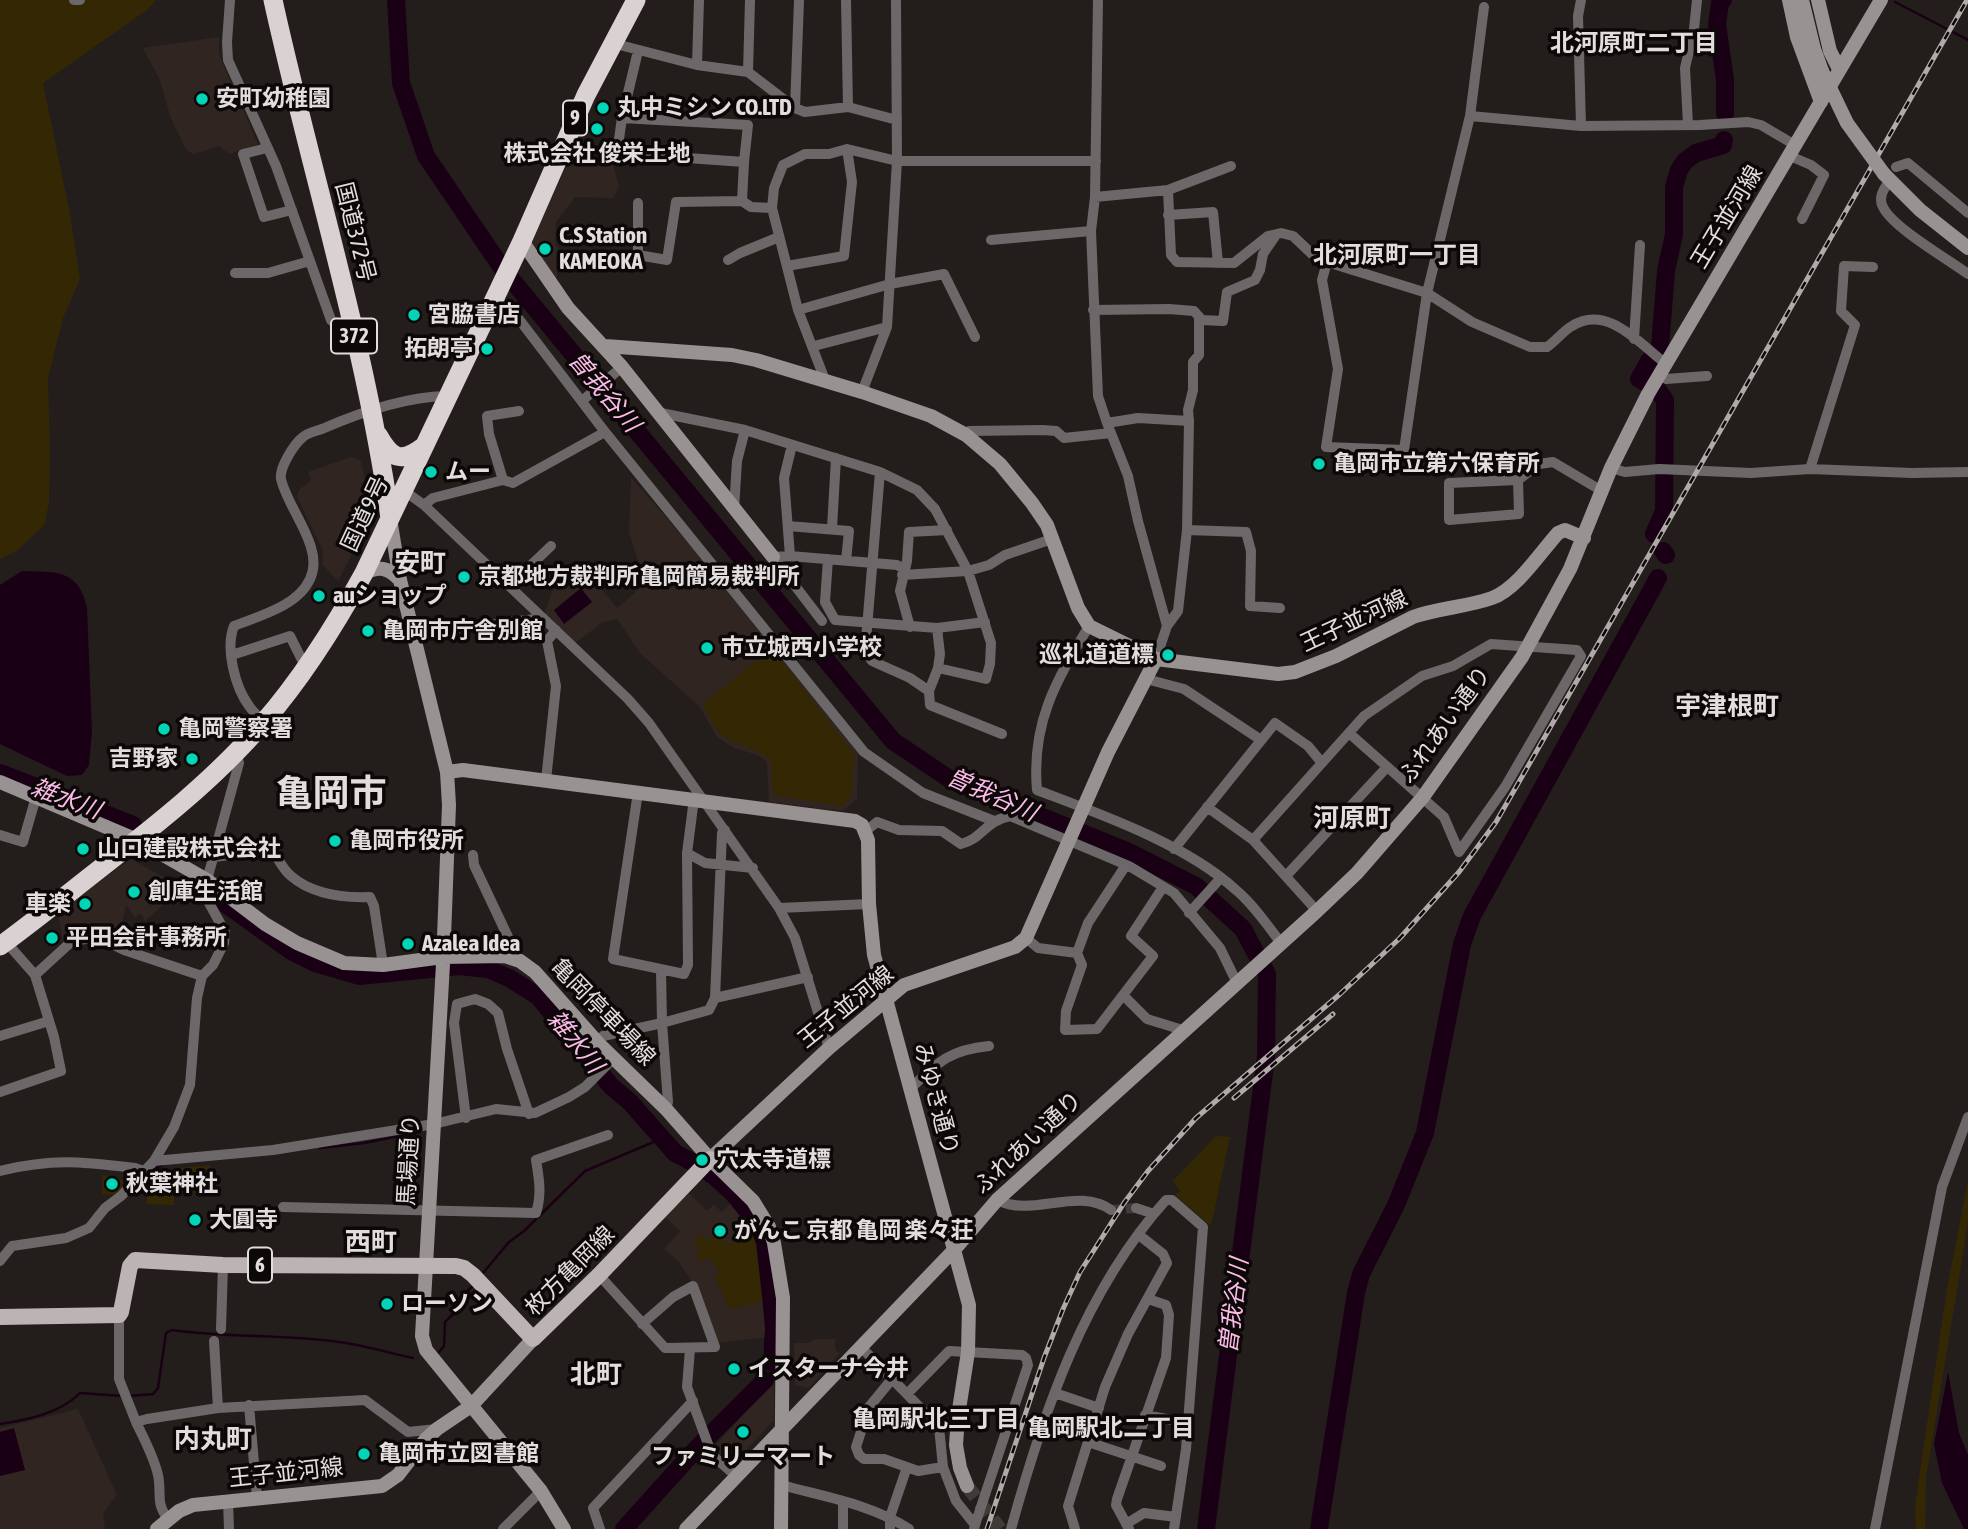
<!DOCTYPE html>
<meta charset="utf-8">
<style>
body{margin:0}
canvas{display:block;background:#231d1b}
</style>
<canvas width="1968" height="1529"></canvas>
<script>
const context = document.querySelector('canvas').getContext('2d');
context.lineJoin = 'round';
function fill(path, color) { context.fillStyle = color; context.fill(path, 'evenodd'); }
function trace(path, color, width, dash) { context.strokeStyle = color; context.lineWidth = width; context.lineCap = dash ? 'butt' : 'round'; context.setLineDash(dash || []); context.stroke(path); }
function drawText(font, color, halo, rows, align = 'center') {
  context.font = font + ' "Asap Condensed","Noto Sans JP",sans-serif'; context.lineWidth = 7; context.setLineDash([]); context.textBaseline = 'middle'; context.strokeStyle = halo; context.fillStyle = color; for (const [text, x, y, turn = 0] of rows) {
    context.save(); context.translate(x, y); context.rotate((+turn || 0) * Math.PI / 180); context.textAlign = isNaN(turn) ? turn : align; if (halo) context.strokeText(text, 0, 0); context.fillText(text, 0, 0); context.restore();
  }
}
const built = new Path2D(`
 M 219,37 L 219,54 L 222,62 L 258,144 L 229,154 L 219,146 L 194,154 L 187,151 L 171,119 L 160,80 L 143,48 Z
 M 572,155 L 611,158 L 619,186 L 613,198 L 575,197 L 556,222 L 555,243 L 560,252 L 556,282 L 529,246 Z
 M 351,457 L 361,461 L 369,500 L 368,523 L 338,581 L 322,564 L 323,551 L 297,497 L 299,490 L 311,480 L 308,472 Z
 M 631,477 L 745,609 L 858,752 L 857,798 L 843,811 L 769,802 L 767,762 L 758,755 L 734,748 L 717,737 L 700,707 L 641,654 L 617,619 L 603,622 L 575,643 L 544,614 L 552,592 L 578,561 L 617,608 L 636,592 L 631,580 L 640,568 L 629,532 Z
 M 131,859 L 165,878 L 178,891 L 145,921 L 141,914 L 135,917 L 126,905 L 118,941 L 63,943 L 58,911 Z
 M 687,1191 L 707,1211 L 714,1204 L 722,1212 L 732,1202 L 755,1225 L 761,1238 L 769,1302 L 770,1337 L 715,1343 L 693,1283 L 679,1262 L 664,1249 L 680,1231 L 663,1215 Z
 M 815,1339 L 835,1339 L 835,1350 L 840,1353 L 809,1388 L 795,1385 L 794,1343 L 808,1343 Z
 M 770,1385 L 774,1385 L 774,1420 L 732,1465 L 714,1447 Z
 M 78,1409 L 117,1495 L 103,1513 L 105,1529 L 0,1529 L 0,1428 Z`);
const green = new Path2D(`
 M 0,0 L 156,0 L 147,10 L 43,83 L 69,209 L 80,279 L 63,318 L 48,377 L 50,455 L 49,501 L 45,524 L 18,550 L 0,559 Z
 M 772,648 L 854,754 L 851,797 L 843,806 L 773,795 L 771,761 C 757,747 737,746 721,734 C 713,727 708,714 703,704 Z
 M 1216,1136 L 1230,1137 L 1211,1226 L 1175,1195 L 1180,1191 L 1173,1181 Z
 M 210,1165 L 210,1187 L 201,1187 L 201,1193 L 174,1193 L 174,1205 L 147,1204 L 146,1189 L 149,1188 L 161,1170 Z
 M 102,1175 L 123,1180 L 122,1188 L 116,1195 L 102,1194 Z
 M 1968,1180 L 1968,1223 L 1926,1478 L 1925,1529 L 1916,1529 L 1915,1505 L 1947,1289 Z
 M 751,1221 L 761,1238 L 768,1296 L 755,1304 L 729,1308 L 715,1278 L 720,1274 L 709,1256 L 701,1263 L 695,1256 L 701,1249 L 694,1242 L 701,1234 L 708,1241 L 716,1233 L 728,1245 Z`);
const water = new Path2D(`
 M 22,571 C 56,572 79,569 87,608 L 92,731 L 89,765 L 82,775 L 67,776 L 0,744 L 0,585 Z
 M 581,588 L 592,602 L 564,624 L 554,610 Z
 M 1948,1372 L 1959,1433 L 1968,1455 L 1968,1529 L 1964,1529 L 1942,1483 L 1934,1444 Z
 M 14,1428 L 25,1470 L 0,1476 L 0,1432 Z`);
const stream = new Path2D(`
 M 1895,2 L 1968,40
 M 320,1148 L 364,1143 L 420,1132
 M 143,1186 L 153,1169 L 163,1165
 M 483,1273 L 509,1242 L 524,1231 L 585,1171 L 663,1138
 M 439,1352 L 444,1346 L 445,1322 L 465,1302 L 461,1296 L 474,1285
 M 128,1396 L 153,1394 L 158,1388 L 166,1333 L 172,1330 C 228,1338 283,1334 339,1342 C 364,1345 388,1353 413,1358
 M 0,1424 C 27,1420 61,1413 80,1393 L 122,1396`);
const river = new Path2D(`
 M 396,0 L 401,83 L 426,156 L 502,268 L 893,741 L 951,780 L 1127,851 L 1196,886 L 1243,929 L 1267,974 L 1266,1056 L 1206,1529
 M 1723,0 L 1720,3 L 1717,24 L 1725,80 L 1725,114
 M 1660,347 L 1666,271 L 1674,234 L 1674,187 L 1679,170 L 1685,161 L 1696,153 L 1723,145 L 1724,140
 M 1649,361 L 1639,379 L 1657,389 L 1665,400 L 1664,511 L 1654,534
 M 1663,551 L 1666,555
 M 0,773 L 133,825
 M 223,902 L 291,951 L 315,963 L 360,976 L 459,966 L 488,969 L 509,978 L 538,996 L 611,1086 L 630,1102 L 675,1153 L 696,1164 L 714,1176 L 733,1193 L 758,1224 L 765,1242 L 771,1296 L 774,1328 L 772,1363
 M 624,1529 L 697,1448 L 765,1380
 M 1319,1529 L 1356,1293 L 1361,1274 L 1396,1205 L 1425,1133 L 1462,944 L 1472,916 L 1658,578`);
const streetTunnel = new Path2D(`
 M 1111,1210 L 1136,1208`);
const secondaryTunnel = new Path2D(`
 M 967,1486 L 1000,1529`);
const street = new Path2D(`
 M 74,0 L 80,0
 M 230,0 L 227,42 L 228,60 L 276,166 L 331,320 L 346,332 L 353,331
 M 846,0 L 848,107
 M 1098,0 L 1095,197 L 1091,231 L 1098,396 L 1107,423 L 1128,476 L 1138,521 L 1167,626
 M 612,43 L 697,65 L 748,72 L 795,108 L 805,112 L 848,107 L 897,120
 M 638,51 L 622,118 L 617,153 L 744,162 L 742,201 L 751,207 L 772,208
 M 697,65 L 699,0
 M 748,72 L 750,0
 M 795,108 L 799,0
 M 1470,116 L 1581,126 L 1700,125 L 1748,122 L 1761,125 L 1795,145
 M 622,118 L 748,125 L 744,162
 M 1688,125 L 1685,68 L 1694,29 L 1697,0
 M 1581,126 L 1578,16 L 1581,0
 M 267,148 L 243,154 L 264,217 L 292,210
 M 1790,156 L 1811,165 L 1824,175 L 1802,219
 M 1896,167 L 1908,163 L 1968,213
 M 1886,186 C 1882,192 1879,200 1883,207 C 1892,227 1949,260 1968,274
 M 1168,190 L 1231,166
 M 1095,197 L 1168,190 L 1171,255 L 1177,262 L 1234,263 L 1268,236 L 1281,233 L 1293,236 L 1312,254 L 1327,262 L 1427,293 L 1472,322 L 1530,347 L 1547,347 C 1556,341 1563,331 1572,326 C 1607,304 1639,343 1665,363
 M 638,203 L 638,255 L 667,260 L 676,202 L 742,201
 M 1168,215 L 1213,212 L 1218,263
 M 991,240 L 1091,231
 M 728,260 L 740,253 L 779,237
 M 1327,262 L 1322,280 L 1338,369 L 1326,447 L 1404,450 L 1427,293 L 1470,116 L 1484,7
 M 787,266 L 844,256 L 852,182 L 847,149
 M 235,273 L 268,273 L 310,261
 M 494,297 L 515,314 L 605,432 L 864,752 L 923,793 L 994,821
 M 798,310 L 890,284 L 944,274 L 975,337
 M 1093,310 L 1169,309 L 1194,311 L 1202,320 L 1223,321 L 1227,292 L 1255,280 L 1260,270 L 1263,254 L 1276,235
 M 1634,339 L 1640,245
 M 814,346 L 887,327
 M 1660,373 L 1666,379 L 1707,376
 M 825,380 L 798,310 L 772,208 L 774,188 L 783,165 L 805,154 L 829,154 L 847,149 L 897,161 L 1096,161
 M 862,392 L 887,327 L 897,161 L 896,0
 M 583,400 L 622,367
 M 656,412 L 745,430 L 880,472 L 917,490 L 935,509 L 968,571 L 991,643 L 990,664 L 986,679 L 938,668 L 929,691 L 910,678 L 872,661 L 865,652 L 880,472
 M 1107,423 L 1138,418 L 1189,421
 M 966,435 L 969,431 L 1043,430 L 1056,431 L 1064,438 L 1111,433
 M 792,445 L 784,478 L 790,556 L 897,565 L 904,569
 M 1611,468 L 1625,472 L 1659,469 L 1751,473 L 1810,469 L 1912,473 L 1968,472
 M 1810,469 L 1855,325 L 1841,311 L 1844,266 L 1873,267
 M 503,480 L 489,434 L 487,416 L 519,411
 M 1518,480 L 1449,483 L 1449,520 L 1519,514 L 1518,480 L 1539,464 L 1553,462 L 1602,491
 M 403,490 L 424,505 L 628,699 L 649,723 L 779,908 L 795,938 L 829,1048
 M 424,505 L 433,498 L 503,480 L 513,483 L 605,432
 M 734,510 L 737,461 L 745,430
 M 788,526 L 849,531 L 846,561
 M 832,528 L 836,458
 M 1187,530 L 1246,532 L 1251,551 L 1250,606 L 1280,608
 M 790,556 L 773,557 L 822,621
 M 828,559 L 825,602 L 835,620 L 937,628 L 985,622
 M 902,575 L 968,571 L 989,565 L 1005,555 L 1052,539
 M 509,586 L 551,546
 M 1089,626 C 1056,681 1031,723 1037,790 C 1100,814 1186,844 1236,890 C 1254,905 1267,925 1281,943
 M 910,627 L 900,591 L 907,561 L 909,532 L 947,530
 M 937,628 L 940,654 L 938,668
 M 413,634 L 543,618
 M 232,655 L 290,636 L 306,668
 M 1156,659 L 1167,626 L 1178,611 L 1187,530 L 1189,421 L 1188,410 L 1193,390 L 1193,362 L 1199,355 L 1199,318
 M 1146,679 L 1184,689 L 1261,740
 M 929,691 L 930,705 L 1002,734
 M 264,722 C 259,717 253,712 249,706 C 235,687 225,648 234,626 C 259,616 298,606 310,579 C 325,548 288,510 281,479 C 279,468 294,444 303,437 C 307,433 316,431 322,429 C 361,412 404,397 446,396
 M 1349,733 L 1444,817 L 1459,852
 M 546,780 L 556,686 L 547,641 L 556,630
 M 638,792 L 613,959 L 684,974 L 688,965 L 687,853 L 694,799
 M 1207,807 L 1253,840
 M 866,831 L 877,822 L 899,830 L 942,831 L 961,844 C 982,839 985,821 1010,816 L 1129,866 L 1174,893 L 1220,948 L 1237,983
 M 0,835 L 23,842 L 36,797
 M 1174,849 L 1275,723 L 1308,746 L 1322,763
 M 687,853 L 705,863 L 753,868
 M 473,855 L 474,865 L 509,939 L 505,956
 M 214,857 L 272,849 C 277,857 283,870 291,876 C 312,894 344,898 370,897 L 374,906 L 383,965
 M 1286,876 L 1387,767
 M 1163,887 L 1131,936 L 1153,956 L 1123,995 L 1147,1019 L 1186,1031
 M 779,908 L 869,904
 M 1317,911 L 1253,840 L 1364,716 L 1422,676 L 1453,666 L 1491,644 L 1577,650 L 1581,656 L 1505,787 L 1459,852
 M 1189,913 L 1218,881
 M 1026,938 L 1038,948 L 1077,953 L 1082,965 L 1066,1011 L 1065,1030 L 1097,1029 L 1123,995
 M 1077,953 L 1088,923 L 1126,865
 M 35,975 L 71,942 L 89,938 L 104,940 L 124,950 L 202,976
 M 715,998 L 808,977
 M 0,1036 L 49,1021
 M 598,1043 L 603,1036 L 662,1023 L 661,970
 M 910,1089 C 938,1062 949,1050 989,1046
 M 0,1092 L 61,1071 L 54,1037 L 35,975 L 6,942
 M 666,1109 L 668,1102 L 662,1023 L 709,1010 L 715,998 L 722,833 L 725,830
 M 466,1118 L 454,1023 L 457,1004 L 475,999 L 488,1004 L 498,1013 L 507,1049 L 529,1114
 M 154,1161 L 273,1150 L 434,1124 L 496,1109 L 535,1113 L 569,1097 L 585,1087 L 614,1058
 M 0,1171 C 53,1158 83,1162 135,1168 L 144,1171
 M 997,1200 C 1032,1218 1078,1186 1111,1210
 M 283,1207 L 536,1213 C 542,1194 539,1178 536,1160 L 608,1135
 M 1136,1208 L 1154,1214
 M 0,1261 L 12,1246 L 66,1238 L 89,1228 L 105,1208 L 121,1196 L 154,1161 L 174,1127 L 190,1085 L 197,998 L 202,976 L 213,965 L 224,943 L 225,932 L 208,901 L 207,880 L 239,763 L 236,752
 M 599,1275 L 665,1348 L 715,1347 L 693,1286 L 673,1297 L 642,1324
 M 119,1315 L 119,1379 L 136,1422
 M 221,1329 L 223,1265
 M 214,1341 L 218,1408
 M 861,1347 L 939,1427 L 943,1467 L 956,1501 L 975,1525 L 974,1529
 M 690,1349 L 687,1387 L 712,1455 L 736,1476
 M 892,1379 L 869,1407 L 856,1447 L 859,1455 L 864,1459 L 884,1459 L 918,1471 L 943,1467
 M 1055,1393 L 1099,1408
 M 907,1394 L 949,1351 L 1022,1355 L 1026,1358 L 1028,1365 L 975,1525
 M 249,1405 L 257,1498
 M 1145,1415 L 1188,1423
 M 1088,1442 L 1161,1466
 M 782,1485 C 824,1497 871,1504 909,1529
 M 228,1501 L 229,1529
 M 168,1519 C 155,1502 162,1494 158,1475 C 154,1457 144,1439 136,1422 L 147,1419 L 218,1408 L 365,1400 L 408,1432 L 437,1429
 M 1126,1524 L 1144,1513 L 1176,1517
 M 503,1529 L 541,1491
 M 600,1529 L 593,1508 L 693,1401
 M 843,1529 L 843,1502
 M 890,1529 L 890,1517 L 907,1467
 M 1011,1529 C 1043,1413 1084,1291 1166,1200 L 1172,1200 L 1203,1227 L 1186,1449 L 1174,1529
 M 1075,1529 L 1068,1506 L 1105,1387 L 1128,1334 L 1167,1263 L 1163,1254 L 1139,1235
 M 1129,1529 L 1116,1505 L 1117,1499 L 1166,1358 L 1169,1315 L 1166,1305 L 1148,1299
 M 1875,1529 L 1942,1187 L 1968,1117`);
const secondary = new Path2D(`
 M 1789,0 L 1797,37 L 1821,102
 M 1802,0 L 1814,49 L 1822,71
 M 1818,0 L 1830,51 L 1839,69
 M 1884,174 L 1920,210 L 1968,248
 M 522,241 L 568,308 L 622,367 L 773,557
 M 605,346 L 732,355 L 756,360 L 862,392 L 931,416 L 966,435 L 1000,464 L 1032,503 L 1047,525 L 1078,608 L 1089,626 L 1156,659 L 1278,674 L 1295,672 L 1336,656 L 1413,617 C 1438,608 1467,607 1492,598 C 1517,589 1540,553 1558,533 L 1565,530 L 1584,538
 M 390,518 L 400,580 L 447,772 L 449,805 L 443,964 L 422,1336 L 426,1350 L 541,1491 L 564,1529
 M 364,573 C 379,566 388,567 400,580
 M 447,772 L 463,770 L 855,821 L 862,825 L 868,840 L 869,904 L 874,955 L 969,1305 L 968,1352 L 958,1416 L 956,1445 L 960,1468 L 967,1486
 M 0,782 L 137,840 L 207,880 L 265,924 L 297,943 L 344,963 L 383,965 L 443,957 L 505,956 L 520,961 L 535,972 L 598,1043 L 666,1109 L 710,1159 L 753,1201 L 769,1227 L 774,1243 L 783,1298 L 781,1529
 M 710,1159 L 829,1048 L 904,985 L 1015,947 L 1026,938 L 1108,752 L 1156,659
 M 157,1529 L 179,1511 L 193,1505 L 382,1486 L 398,1475 L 426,1439 L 437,1429 L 471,1406 L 533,1339
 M 686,1529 L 954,1250 L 997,1200 L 1317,911 L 1357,873 L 1423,797 L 1522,657 L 1570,569 L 1611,468 L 1648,394 L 1881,0`);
const primary = new Path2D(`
 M 0,1317 L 119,1315 L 121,1312 L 130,1266 L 135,1260 L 223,1265 L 456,1266 L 464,1268 L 473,1275 L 533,1339 L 599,1275 L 710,1159`);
const highway = new Path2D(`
 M 273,0 C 311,173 365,342 390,518
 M 378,435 C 391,458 400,464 423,447
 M 0,946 C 33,922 65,896 97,871 C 155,826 215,779 263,723 C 303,677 335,626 364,573 L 522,241 L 586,95 L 636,0`);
const rail = new Path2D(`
 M 1234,1098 L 1333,1014
 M 987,1529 L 1044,1358 L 1063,1309 L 1080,1272 L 1124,1203 L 1148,1171 L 1196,1118 L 1340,994 L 1400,938 L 1459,872 L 1496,822 L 1967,0`);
const secondaryBridge = new Path2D(`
 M 1822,71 L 1847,123 L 1884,174`);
const markers = [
 [202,99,7,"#00d5b7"],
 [603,108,7,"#00d5b7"],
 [597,129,7,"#00d5b7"],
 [545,249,7,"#00d5b7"],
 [414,315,7,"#00d5b7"],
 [487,349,7,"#00d5b7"],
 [1319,464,7,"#00d5b7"],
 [431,472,7,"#00d5b7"],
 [464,577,7,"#00d5b7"],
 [319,596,7,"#00d5b7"],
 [368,631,7,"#00d5b7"],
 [707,648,7,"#00d5b7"],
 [1168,655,7,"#00d5b7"],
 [164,729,7,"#00d5b7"],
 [192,759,7,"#00d5b7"],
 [335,841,7,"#00d5b7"],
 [83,849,7,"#00d5b7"],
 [134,892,7,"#00d5b7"],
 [85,904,7,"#00d5b7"],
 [52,938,7,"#00d5b7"],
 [408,944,7,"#00d5b7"],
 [702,1160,7,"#00d5b7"],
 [112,1184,7,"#00d5b7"],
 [195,1220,7,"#00d5b7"],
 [720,1231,7,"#00d5b7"],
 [387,1304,7,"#00d5b7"],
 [734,1369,7,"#00d5b7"],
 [743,1432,7,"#00d5b7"],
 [364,1454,7,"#00d5b7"]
];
const shields = [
 [575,118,24],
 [354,336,46],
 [260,1265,24]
];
const shieldNames = [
 ["9",575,118],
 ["372",354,336],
 ["6",260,1265]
];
const poiNames = [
 ["安町幼稚園",216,99],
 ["丸中ミシン CO.LTD",617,108],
 ["株式会社 俊栄土地",597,154,"center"],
 ["C.S Station",559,236],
 ["KAMEOKA",559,262],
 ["宮脇書店",428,315],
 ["拓朗亭",473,349,"right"],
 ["亀岡市立第六保育所",1333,464],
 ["ムー",445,472],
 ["京都地方裁判所亀岡簡易裁判所",478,577],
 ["auショップ",333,596],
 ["亀岡市庁舎別館",382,631],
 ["市立城西小学校",721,648],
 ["巡礼道道標",1154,655,"right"],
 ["亀岡警察署",178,729],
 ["吉野家",178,759,"right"],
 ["亀岡市役所",349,841],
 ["山口建設株式会社",97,849],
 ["創庫生活館",148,892],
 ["車楽",71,904,"right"],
 ["平田会計事務所",66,938],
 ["Azalea Idea",422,944],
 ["穴太寺道標",716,1160],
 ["秋葉神社",126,1184],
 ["大圓寺",209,1220],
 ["がんこ 京都 亀岡 楽々荘",734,1231],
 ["ローソン",401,1304],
 ["イスターナ今井",748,1369],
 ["亀岡市立図書館",378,1454],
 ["ファミリーマート",743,1457,"center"]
];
const streetNames = [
 ["王子並河線",1727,217,-59],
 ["国道372号",355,232,76],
 ["国道9号",365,514,-65],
 ["王子並河線",1354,621,-25],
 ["ふれあい通り",1445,725,-54],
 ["王子並河線",846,1007,-39],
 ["亀岡停車場線",603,1012,46],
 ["みゆき通り",936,1099,75],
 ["ふれあい通り",1028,1143,-43],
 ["馬場通り",409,1160,-87],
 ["枚方亀岡線",570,1271,-45],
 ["王子並河線",286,1473,-6]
];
const neighbourhoodNames = [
 ["北河原町二丁目",1634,43],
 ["北河原町一丁目",1397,255],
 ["亀岡駅北三丁目",936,1419],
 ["亀岡駅北二丁目",1111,1428]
];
const waterNames = [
 ["曽我谷川",604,392,50],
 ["曽我谷川",992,795,24],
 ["雑水川",66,799,21],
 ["雑水川",575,1042,51],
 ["曽我谷川",1234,1306,-83]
];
const quarterNames = [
 ["安町",420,564],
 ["宇津根町",1727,707],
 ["河原町",1352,819],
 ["西町",371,1243],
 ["北町",596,1375],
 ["内丸町",213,1440]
];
const townNames = [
 ["亀岡市",331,794]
];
fill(built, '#312521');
fill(green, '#332803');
fill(water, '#1a0014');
trace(stream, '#1a0014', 2.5);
trace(river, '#1a0014', 18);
trace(streetTunnel, '#403a38', 10, [10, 5]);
trace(secondaryTunnel, '#403a38', 14, [14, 7]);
trace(street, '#6c6869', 10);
trace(secondary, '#989293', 14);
trace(primary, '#bbb3b4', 16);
trace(highway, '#dad1d2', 19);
trace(rail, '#b0aaa9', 5);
trace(rail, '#0b0807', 2.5, [8]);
trace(secondaryBridge, '#989293', 14);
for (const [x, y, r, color] of markers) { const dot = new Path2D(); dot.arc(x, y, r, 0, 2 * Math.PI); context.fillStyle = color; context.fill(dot); trace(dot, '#0b0807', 2.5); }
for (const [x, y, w] of shields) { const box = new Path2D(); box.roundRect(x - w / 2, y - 17.5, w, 35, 5); context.fillStyle = '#0b0807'; context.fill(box); trace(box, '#e3dedd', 2); }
drawText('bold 21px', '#e3dedd', null, shieldNames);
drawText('bold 23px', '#e3dedd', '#0b0807', poiNames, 'left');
drawText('23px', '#e3dedd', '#0b0807', streetNames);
drawText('bold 24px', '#e3dedd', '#0b0807', neighbourhoodNames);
drawText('italic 24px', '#fcbae9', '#0b0807', waterNames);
drawText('bold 26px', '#e3dedd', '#0b0807', quarterNames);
drawText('bold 37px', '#e3dedd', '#0b0807', townNames);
</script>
